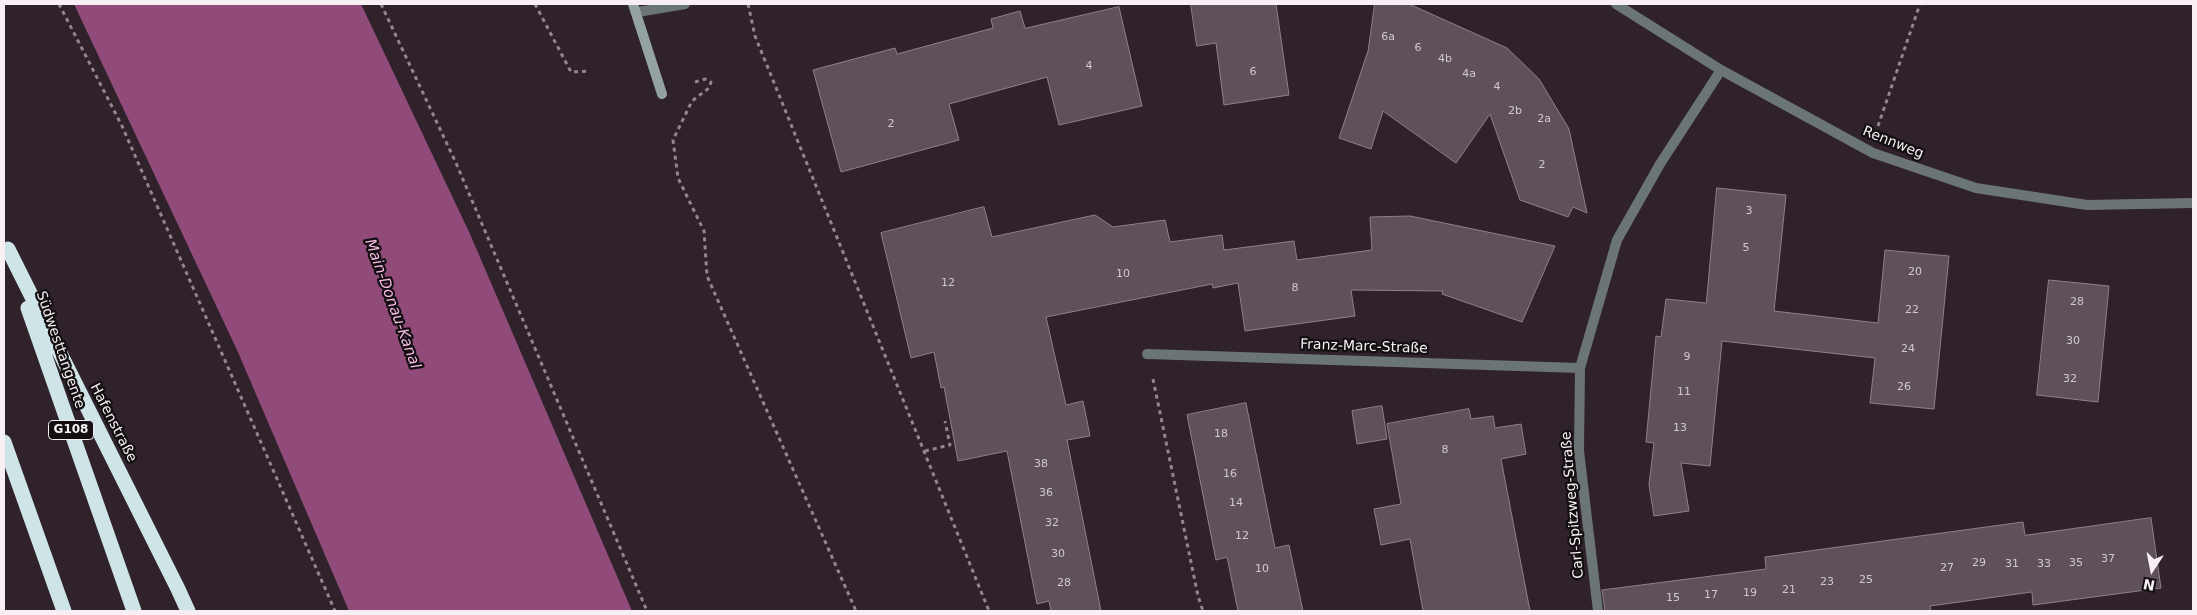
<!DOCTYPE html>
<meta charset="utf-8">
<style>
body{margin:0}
#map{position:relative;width:2197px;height:615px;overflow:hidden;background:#2f222a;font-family:"DejaVu Sans",sans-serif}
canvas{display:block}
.frame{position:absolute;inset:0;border:5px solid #f7eff4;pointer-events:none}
.north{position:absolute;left:2127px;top:545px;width:50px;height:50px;-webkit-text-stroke:4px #130e11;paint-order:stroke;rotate:191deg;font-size:14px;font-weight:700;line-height:20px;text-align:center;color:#f7eff4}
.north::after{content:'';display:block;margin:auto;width:18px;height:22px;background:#f7eff4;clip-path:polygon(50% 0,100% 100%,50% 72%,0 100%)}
</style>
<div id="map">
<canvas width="2197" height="615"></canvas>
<div class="frame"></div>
<div class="north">N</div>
</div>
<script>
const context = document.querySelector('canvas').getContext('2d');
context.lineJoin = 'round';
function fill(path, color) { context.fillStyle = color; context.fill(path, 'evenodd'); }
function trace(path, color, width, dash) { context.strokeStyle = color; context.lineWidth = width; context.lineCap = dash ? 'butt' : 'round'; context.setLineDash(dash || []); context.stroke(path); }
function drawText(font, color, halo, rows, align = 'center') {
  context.font = font + ' "DejaVu Sans",sans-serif'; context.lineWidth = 4.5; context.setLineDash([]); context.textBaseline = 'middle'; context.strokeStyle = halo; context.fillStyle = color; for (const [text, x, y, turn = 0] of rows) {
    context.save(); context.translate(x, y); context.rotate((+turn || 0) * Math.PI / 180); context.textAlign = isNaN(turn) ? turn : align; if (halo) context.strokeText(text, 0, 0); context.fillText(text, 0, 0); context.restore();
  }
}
const water = new Path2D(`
 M 74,4 L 361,4 L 470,234 L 632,611 L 349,611 L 237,350 Z`);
const building = new Path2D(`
 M 1191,4 L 1276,4 L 1289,95 L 1224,105 L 1216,43 L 1197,46 Z
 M 1375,4 L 1409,4 L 1507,48 L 1539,79 L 1569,129 L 1587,213 L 1573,207 L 1568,217 L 1520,200 L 1490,114 L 1456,163 L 1383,111 L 1371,149 L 1339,138 L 1368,51 Z
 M 1119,7 L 1142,106 L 1059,125 L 1047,77 L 949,104 L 959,140 L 841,172 L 813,70 L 895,48 L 897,54 L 993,28 L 991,19 L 1020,11 L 1025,28 Z
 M 1717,188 L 1786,195 L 1774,311 L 1878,323 L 1885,250 L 1949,256 L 1934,409 L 1870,403 L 1875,358 L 1722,341 L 1710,466 L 1681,463 L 1689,511 L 1654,516 L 1649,485 L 1654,443 L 1646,442 L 1656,336 L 1661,337 L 1666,299 L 1706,303 Z
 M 984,207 L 992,237 L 1095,215 L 1113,227 L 1165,220 L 1170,242 L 1222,235 L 1224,250 L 1294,241 L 1297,260 L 1372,250 L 1370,217 L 1410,216 L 1555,246 L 1522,322 L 1442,294 L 1443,291 L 1351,290 L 1355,316 L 1245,331 L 1238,283 L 1213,288 L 1212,284 L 1046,317 L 1066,405 L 1083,401 L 1090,436 L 1067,440 L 1101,611 L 1051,611 L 1049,601 L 1037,604 L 1007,451 L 958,461 L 944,387 L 941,388 L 934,352 L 911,358 L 881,233 Z
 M 2049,280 L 2109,286 L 2098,402 L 2037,395 Z
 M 1246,403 L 1275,548 L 1289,545 L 1303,611 L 1238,611 L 1227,557 L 1216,560 L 1187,415 Z
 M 1382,406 L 1387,439 L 1357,444 L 1352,411 Z
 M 1469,409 L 1471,419 L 1493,416 L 1495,428 L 1521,424 L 1526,454 L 1501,459 L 1530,611 L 1423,611 L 1410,539 L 1381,545 L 1374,509 L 1401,504 L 1387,424 Z
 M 2151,518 L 2161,588 L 2033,605 L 2032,592 L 1930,606 L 1931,611 L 1605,611 L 1602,590 L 1766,569 L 1765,557 L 2023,522 L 2025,535 Z`);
const path = new Path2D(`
 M 59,4 L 122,126 L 335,611
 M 381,4 L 456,163 L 647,611
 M 535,4 L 571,72 L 590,71
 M 748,4 L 755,36 L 989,611
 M 695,82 L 705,79 L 711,82 L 709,88 L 692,101 L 673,140 L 678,178 L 704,231 L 707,276 L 856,611
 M 1878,126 L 1920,4
 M 1153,379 L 1198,596 L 1203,611
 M 925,451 L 950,445 L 945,421`);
const street = new Path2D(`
 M 1616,4 L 1721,70 L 1873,153 L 1976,188 L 2087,205 L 2193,203
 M 638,12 L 685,4
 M 1147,354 L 1580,368
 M 1598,611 L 1579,451 L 1580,368 L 1617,240 L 1660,164 L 1721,70`);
const secondary = new Path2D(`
 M 633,4 L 662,94`);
const highway = new Path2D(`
 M 8,249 L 178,589 L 188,611
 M 28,308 L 134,611
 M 4,442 L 64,611`);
const numberNames = [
 ["6a",1388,37],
 ["6",1418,48],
 ["4b",1445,59],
 ["4",1089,66],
 ["6",1253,72],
 ["4a",1469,74],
 ["4",1497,87],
 ["2b",1515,111],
 ["2a",1544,119],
 ["2",891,124],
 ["2",1542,165],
 ["3",1749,211],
 ["5",1746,248],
 ["20",1915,272],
 ["10",1123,274],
 ["12",948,283],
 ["8",1295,288],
 ["28",2077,302],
 ["22",1912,310],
 ["30",2073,341],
 ["24",1908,349],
 ["9",1687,357],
 ["32",2070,379],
 ["26",1904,387],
 ["11",1684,392],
 ["13",1680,428],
 ["18",1221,434],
 ["8",1445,450],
 ["38",1041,464],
 ["16",1230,474],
 ["36",1046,493],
 ["14",1236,503],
 ["32",1052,523],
 ["12",1242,536],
 ["30",1058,554],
 ["37",2108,559],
 ["29",1979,563],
 ["35",2076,563],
 ["31",2012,564],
 ["33",2044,564],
 ["27",1947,568],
 ["10",1262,569],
 ["25",1866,580],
 ["23",1827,582],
 ["28",1064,583],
 ["21",1789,590],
 ["19",1750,593],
 ["17",1711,595],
 ["15",1673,598]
];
const shields = [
 [71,430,45]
];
const shieldNames = [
 ["G108",71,430]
];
const streetNames = [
 ["Rennweg",1893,143,22],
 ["Franz-Marc-Straße",1364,347,2],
 ["Südwesttangente",60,350,71],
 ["Hafenstraße",113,423,63],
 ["Carl-Spitzweg-Straße",1573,505,-95]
];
const waterNames = [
 ["Main-Donau-Kanal",392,304,70]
];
fill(water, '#914b7a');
fill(building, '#5f515a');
trace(building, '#8f8089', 1);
trace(path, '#91878d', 3, [4, 4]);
trace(street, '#6c7576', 10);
trace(secondary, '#94a2a3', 10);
trace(highway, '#cee4e6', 15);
drawText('11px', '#d1c8ce', null, numberNames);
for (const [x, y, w] of shields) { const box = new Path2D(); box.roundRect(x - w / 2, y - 9.5, w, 19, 4); context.fillStyle = '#130e11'; context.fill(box); trace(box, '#f7eff4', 1); }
drawText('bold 12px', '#f7eff4', null, shieldNames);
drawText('14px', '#f7eff4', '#130e11', streetNames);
drawText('italic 15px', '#f8bbe1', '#130e11', waterNames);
</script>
